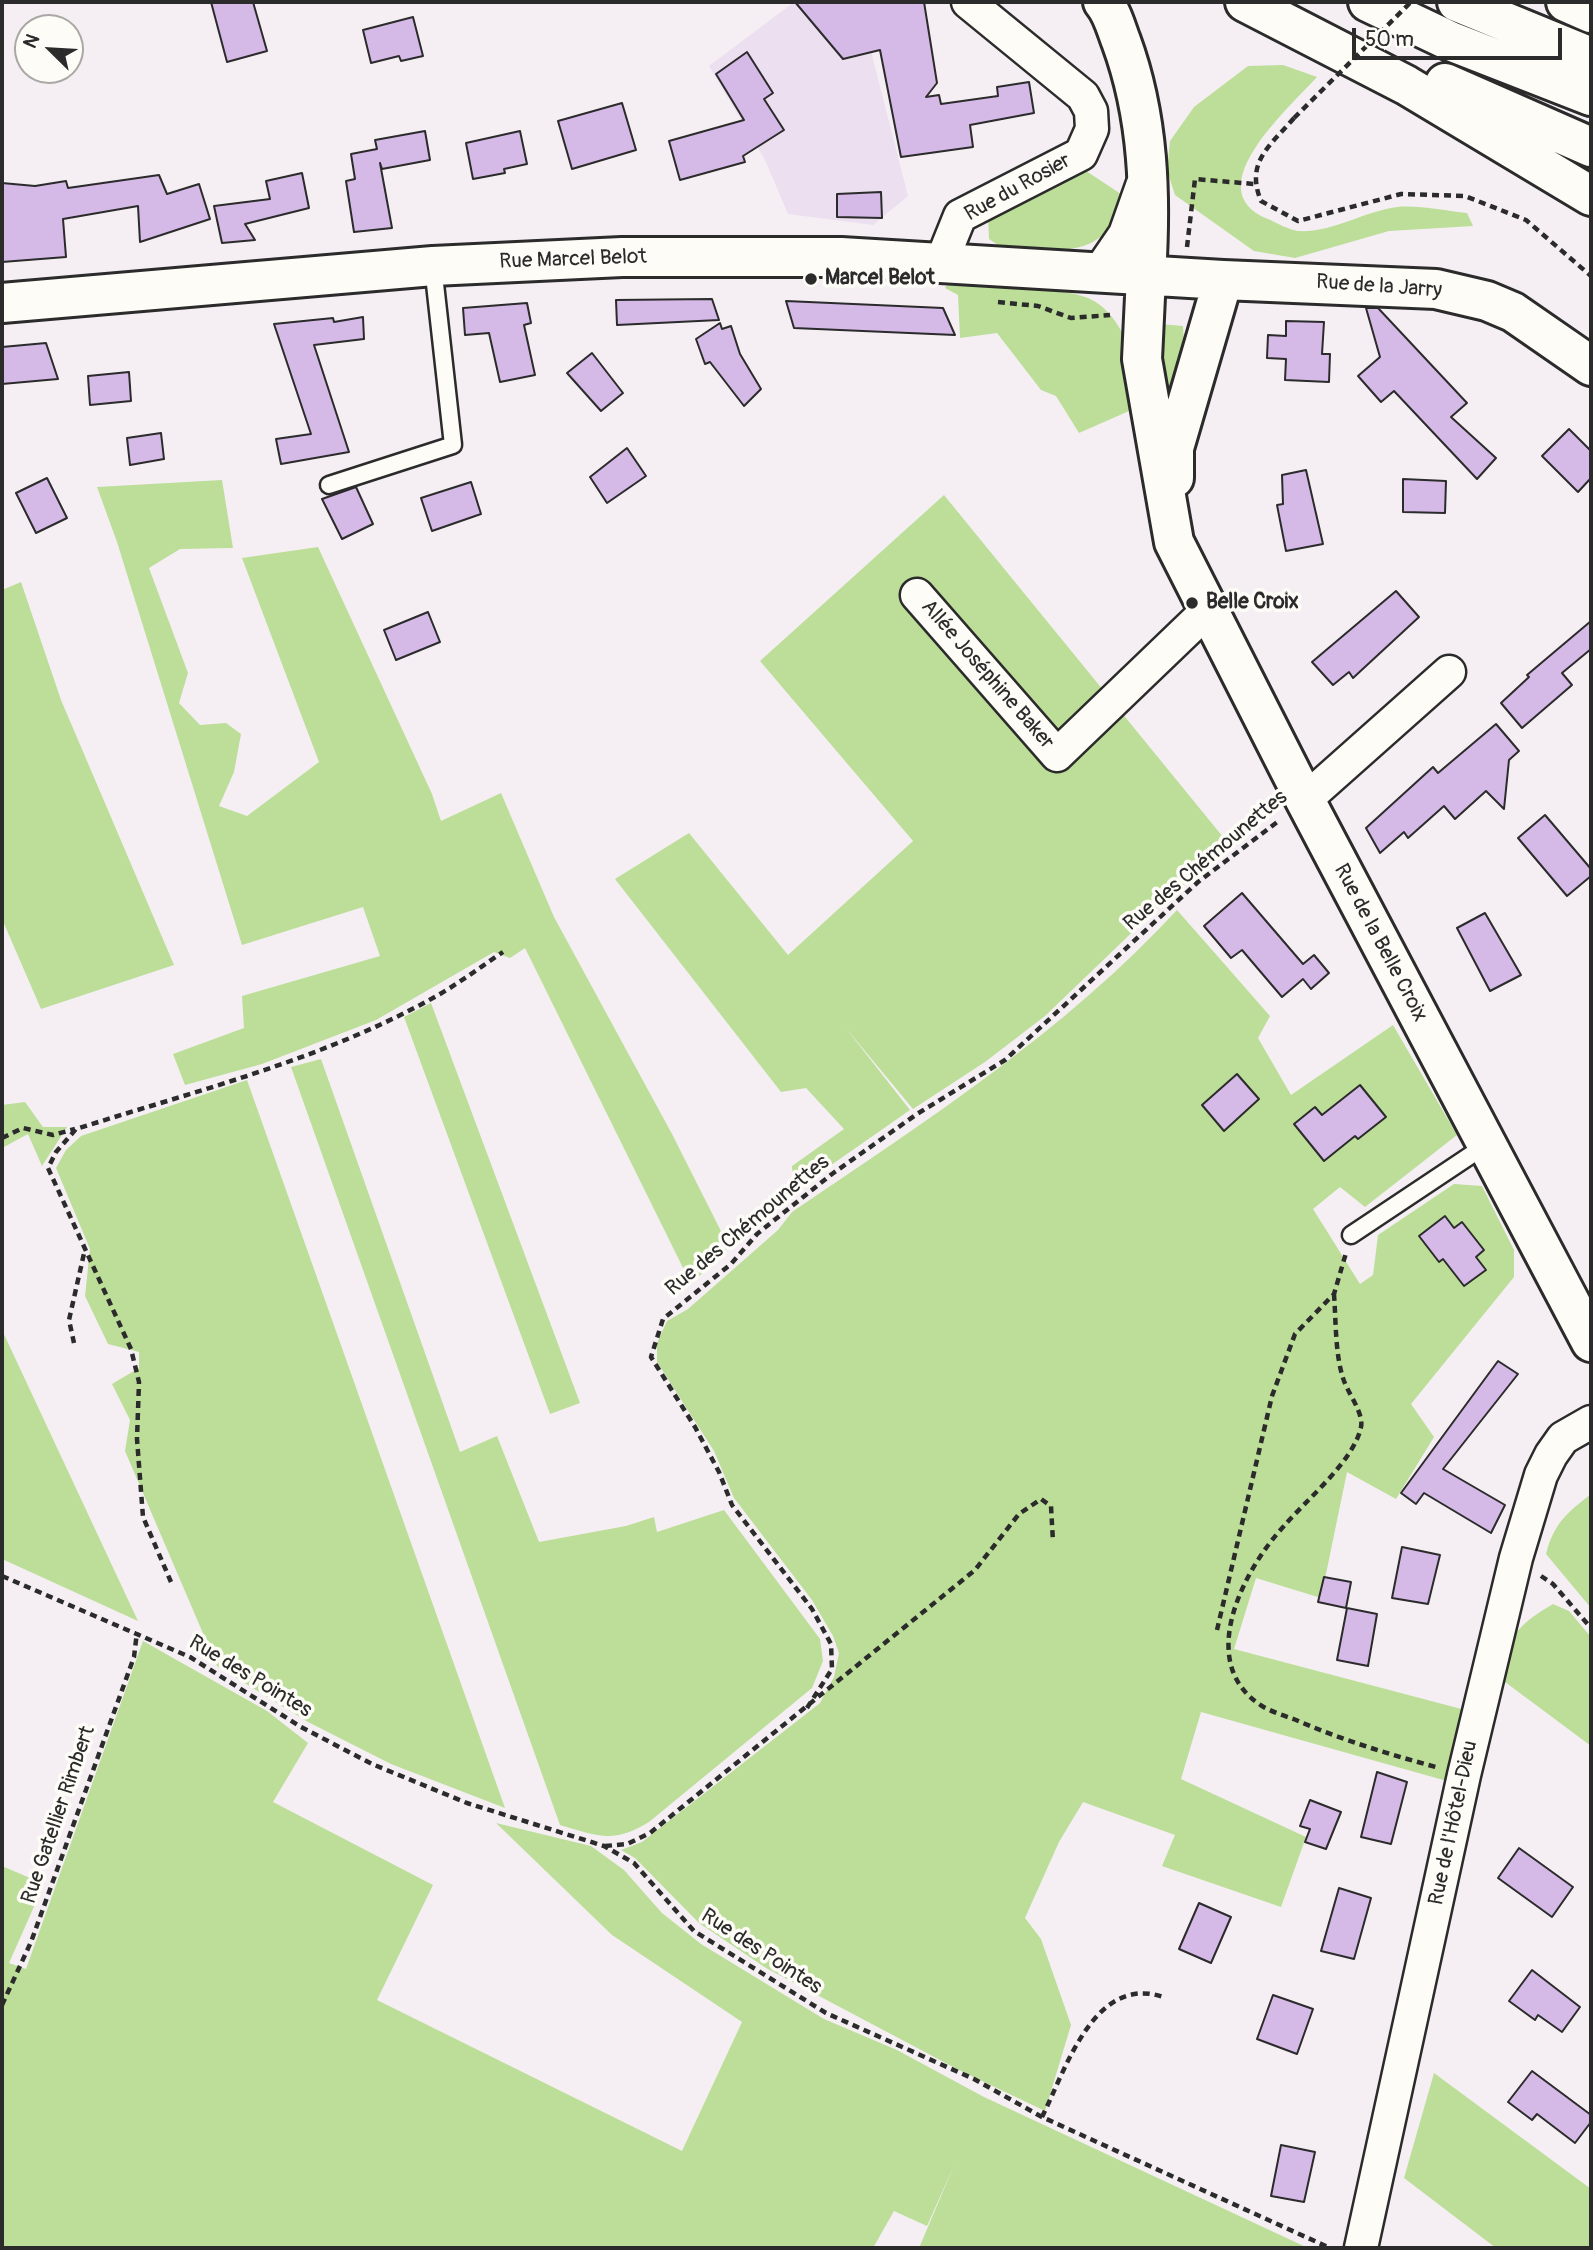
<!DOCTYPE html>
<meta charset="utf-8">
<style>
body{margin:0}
#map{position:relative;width:1593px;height:2250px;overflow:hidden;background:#f5eff4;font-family:Pangolin,sans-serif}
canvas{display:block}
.frame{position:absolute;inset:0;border:4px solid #2b2b2b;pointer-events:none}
.north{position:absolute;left:14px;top:14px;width:70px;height:70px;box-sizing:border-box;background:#fdfcf7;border:2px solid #a9a8a5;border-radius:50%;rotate:294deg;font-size:19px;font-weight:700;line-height:28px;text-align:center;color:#2b2b2b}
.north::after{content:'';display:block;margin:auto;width:24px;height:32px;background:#2b2b2b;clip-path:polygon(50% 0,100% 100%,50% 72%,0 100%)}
.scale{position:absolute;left:1352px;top:28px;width:210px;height:32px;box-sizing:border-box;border:4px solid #2b2b2b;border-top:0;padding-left:9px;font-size:21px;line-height:24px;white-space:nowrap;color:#2b2b2b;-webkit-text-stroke:5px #fdfcf7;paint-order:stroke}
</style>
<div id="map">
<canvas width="1593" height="2250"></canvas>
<div class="frame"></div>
<div class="north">N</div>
<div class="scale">50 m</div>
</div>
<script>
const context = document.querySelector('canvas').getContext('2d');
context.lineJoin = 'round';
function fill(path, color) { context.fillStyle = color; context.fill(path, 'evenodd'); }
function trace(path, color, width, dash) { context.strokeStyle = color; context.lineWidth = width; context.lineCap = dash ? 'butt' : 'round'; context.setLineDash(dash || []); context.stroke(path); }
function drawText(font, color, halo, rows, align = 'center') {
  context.font = font + ' Pangolin,sans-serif'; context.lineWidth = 7; context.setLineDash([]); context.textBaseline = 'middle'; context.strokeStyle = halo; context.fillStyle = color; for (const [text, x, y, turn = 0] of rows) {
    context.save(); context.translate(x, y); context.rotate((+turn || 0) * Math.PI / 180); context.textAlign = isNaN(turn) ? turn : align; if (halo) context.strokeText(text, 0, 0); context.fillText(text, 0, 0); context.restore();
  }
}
const built = new Path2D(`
 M 794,2 L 929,2 L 871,51 L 908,196 L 873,225 L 788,214 L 765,160 L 709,66 Z`);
const green = new Path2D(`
 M 1283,65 L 1317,77 C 1290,107 1195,190 1268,219 C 1277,223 1289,230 1298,231 C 1333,233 1364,211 1397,207 C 1419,205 1445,211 1467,213 L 1473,226 L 1389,231 L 1295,258 L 1254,251 L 1175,195 L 1167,170 L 1170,141 L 1194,107 L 1248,66 Z
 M 1080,167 L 1127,198 C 1098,266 1060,248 998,245 L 989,239 L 988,215 Z
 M 947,285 C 982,288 1059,286 1088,298 C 1110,307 1126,334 1131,357 C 1134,373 1130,395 1129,411 L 1079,433 L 1056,396 L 1041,390 L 997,333 L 960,338 L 958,295 L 945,288 Z
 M 1160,324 L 1183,326 L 1185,356 L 1171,405 L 1157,382 Z
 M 222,480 L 233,548 L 180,549 L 149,568 L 188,673 L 179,703 L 200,725 L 226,723 L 241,734 L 234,772 L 219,806 L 247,816 L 319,762 L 242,558 L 318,547 L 432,794 L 441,821 L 501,793 L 554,917 L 672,1134 L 729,1247 L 691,1284 L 525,948 L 510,958 L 494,952 L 376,1020 L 262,1064 L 185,1085 L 173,1054 L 244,1028 L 242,996 L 380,956 L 363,907 L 242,945 L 117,542 L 97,487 Z
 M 944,495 L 1232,848 L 1172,894 L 1045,1016 L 985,1062 L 913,1109 L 845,1027 L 910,1110 L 794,1191 L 792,1166 L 844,1129 L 806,1088 L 781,1092 L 615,879 L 689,833 L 788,955 L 913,841 L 760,661 Z
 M 21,582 L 61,700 L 174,965 L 41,1009 L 2,919 L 2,590 Z
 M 1177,910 L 1270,1016 L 1258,1038 L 1291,1095 L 1393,1025 L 1457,1135 L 1365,1207 L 1340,1187 L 1313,1209 L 1360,1284 L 1373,1275 L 1378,1235 L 1454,1184 L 1482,1186 L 1514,1250 L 1514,1277 L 1411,1404 L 1434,1437 L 1396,1499 L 1347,1472 L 1321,1598 L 1256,1578 L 1234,1649 L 1469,1711 L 1454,1783 L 1201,1712 L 1181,1779 L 1306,1837 L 1281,1907 L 1162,1866 L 1175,1835 L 1083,1802 L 1059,1842 L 1025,1918 L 1041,1939 L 1071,2025 L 1045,2111 L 957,2069 L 766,1968 L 699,1923 L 635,1858 L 621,1850 L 642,1842 L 820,1703 L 834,1677 L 839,1653 L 833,1636 L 812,1600 L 734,1498 L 714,1451 L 657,1362 L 657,1343 L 667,1321 L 688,1309 L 778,1230 L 792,1212 C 928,1120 1065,1031 1177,910 Z
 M 431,1003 L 580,1403 L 550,1414 L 404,1017 Z
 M 321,1059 L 460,1452 L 497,1436 L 539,1542 L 626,1526 L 654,1517 L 657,1532 L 724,1510 L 820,1639 L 823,1661 L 812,1688 L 649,1822 C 613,1844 598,1836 560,1825 L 291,1067 Z
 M 247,1080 L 505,1808 L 391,1764 L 308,1722 L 217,1666 L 125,1451 L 130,1420 L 112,1384 L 139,1368 L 139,1352 L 108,1344 L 85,1296 L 90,1249 L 56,1168 L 66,1150 L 81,1136 Z
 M 25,1102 L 43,1127 L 67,1127 L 42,1166 L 28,1134 L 2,1148 L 2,1105 Z
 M 2,1330 L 138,1621 L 2,1559 Z
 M 1591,1494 L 1591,1608 L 1546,1554 C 1554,1523 1567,1513 1591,1494 Z
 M 1553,1604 L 1569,1611 L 1591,1637 L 1591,1746 L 1501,1679 C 1511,1635 1513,1628 1553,1604 Z
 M 143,1641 L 267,1711 L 308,1743 L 273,1802 L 433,1885 L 377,2000 L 682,2151 L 742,2022 L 612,1935 L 496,1823 L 591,1846 L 624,1870 L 662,1913 L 701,1944 L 824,2019 L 897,2050 L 984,2097 L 1308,2248 L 919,2248 L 955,2163 L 927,2226 L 894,2211 L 873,2248 L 2,2248 L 2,1866 L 44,1884 L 9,1963 L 26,1969 Z
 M 1434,2073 L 1591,2189 L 1591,2248 L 1496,2248 L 1404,2178 Z`);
const building = new Path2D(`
 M 211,2 L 253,2 L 267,51 L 227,62 Z
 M 795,2 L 924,2 L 937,83 L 926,97 L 939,95 L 941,104 L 998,96 L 997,87 L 1029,82 L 1034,113 L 970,125 L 973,147 L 901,157 L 880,50 L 843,59 Z
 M 413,17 L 423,56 L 401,61 L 399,56 L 371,63 L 363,30 Z
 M 747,52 L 773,93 L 764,99 L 784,130 L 743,156 L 745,162 L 680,180 L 669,141 L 744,120 L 716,74 Z
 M 622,103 L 636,150 L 572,169 L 558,121 Z
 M 425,131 L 430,160 L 382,169 L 380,163 L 392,228 L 354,232 L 346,181 L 355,179 L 351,154 L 377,149 L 375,140 Z
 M 520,131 L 527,164 L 504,169 L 505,173 L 473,179 L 466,143 Z
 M 302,173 L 309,208 L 245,224 L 255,240 L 222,243 L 214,206 L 270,199 L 266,181 Z
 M 159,175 L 167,194 L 199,184 L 210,219 L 140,242 L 138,206 L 63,219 L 66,257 L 2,262 L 2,183 L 35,186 L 66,181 L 68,188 Z
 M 881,192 L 882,218 L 837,217 L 837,194 Z
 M 712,299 L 719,320 L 617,325 L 616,300 Z
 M 786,301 L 943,308 L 955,335 L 794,328 Z
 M 527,303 L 531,323 L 524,325 L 535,375 L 500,382 L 489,333 L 465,335 L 463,308 Z
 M 1366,308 L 1378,308 L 1467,403 L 1451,417 L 1496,458 L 1477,479 L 1394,391 L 1381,402 L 1358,376 L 1380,357 Z
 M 363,317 L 364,339 L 314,345 L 349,452 L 281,464 L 276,439 L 311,434 L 274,324 L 333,318 L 334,322 Z
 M 1286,321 L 1324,322 L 1322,354 L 1330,354 L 1329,382 L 1285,380 L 1286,359 L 1267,358 L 1268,335 L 1286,336 Z
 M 720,323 L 722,329 L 731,326 L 740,354 L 761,389 L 744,406 L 710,362 L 705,364 L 696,339 Z
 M 46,343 L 58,379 L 2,384 L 2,347 Z
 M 592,353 L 623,393 L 601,411 L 567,373 Z
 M 129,372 L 131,401 L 90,405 L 88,376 Z
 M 1569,429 L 1591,451 L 1591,478 L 1578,492 L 1542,456 Z
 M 161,433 L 164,459 L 130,465 L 127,438 Z
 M 627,448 L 646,476 L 607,503 L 590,477 Z
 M 1306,470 L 1323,544 L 1286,551 L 1277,505 L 1283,504 L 1282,475 Z
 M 47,478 L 67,518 L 36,533 L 16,493 Z
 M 1403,479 L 1446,481 L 1445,513 L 1403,512 Z
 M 471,482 L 481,514 L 432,531 L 421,498 Z
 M 356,487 L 373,524 L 342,539 L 322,499 Z
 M 1396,591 L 1419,617 L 1353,678 L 1349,672 L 1333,685 L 1312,662 Z
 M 428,612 L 440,642 L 396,660 L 384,630 Z
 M 1591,621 L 1591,649 L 1562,673 L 1572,685 L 1522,728 L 1501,703 L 1529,677 L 1527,675 Z
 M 1496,724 L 1519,751 L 1509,760 L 1504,809 L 1486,791 L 1455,819 L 1444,806 L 1408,838 L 1404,832 L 1380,853 L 1366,828 L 1433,767 L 1438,773 Z
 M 1545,815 L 1591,869 L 1591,876 L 1567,896 L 1518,838 Z
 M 1242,893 L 1303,964 L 1314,955 L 1329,973 L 1311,989 L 1303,979 L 1282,997 L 1242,950 L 1231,958 L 1204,926 Z
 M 1485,913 L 1521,975 L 1490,991 L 1457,928 Z
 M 1237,1074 L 1259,1099 L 1224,1131 L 1202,1105 Z
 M 1360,1085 L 1386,1117 L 1358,1139 L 1355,1136 L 1324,1161 L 1294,1124 L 1315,1107 L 1322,1115 Z
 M 1445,1216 L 1454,1228 L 1462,1222 L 1484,1250 L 1476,1257 L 1486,1270 L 1464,1286 L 1443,1259 L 1439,1262 L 1419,1236 Z
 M 1498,1361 L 1518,1374 L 1443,1469 L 1505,1505 L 1491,1533 L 1424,1493 L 1416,1504 L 1401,1493 Z
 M 1402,1547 L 1440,1555 L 1428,1604 L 1392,1598 Z
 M 1324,1577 L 1351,1582 L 1346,1608 L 1318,1602 Z
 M 1347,1608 L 1377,1614 L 1368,1666 L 1337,1660 Z
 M 1377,1772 L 1407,1782 L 1391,1844 L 1361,1837 Z
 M 1310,1800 L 1341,1812 L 1326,1849 L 1305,1842 L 1310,1829 L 1300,1826 Z
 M 1519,1848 L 1573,1887 L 1552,1917 L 1498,1878 Z
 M 1339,1888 L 1371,1898 L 1354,1959 L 1321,1951 Z
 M 1199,1903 L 1231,1917 L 1211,1963 L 1179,1949 Z
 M 1532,1970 L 1580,2007 L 1562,2032 L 1538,2015 L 1535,2020 L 1509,2001 Z
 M 1273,1995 L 1313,2009 L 1297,2054 L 1257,2039 Z
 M 1532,2071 L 1591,2115 L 1591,2122 L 1575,2143 L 1537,2114 L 1532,2120 L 1508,2102 Z
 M 1281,2145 L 1315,2152 L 1304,2202 L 1271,2196 Z`);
const path = new Path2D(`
 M 1294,118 C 1270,146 1245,162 1261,201 L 1298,221 L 1401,194 L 1465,196 L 1526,220 L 1591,276
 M 1187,247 L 1195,179 L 1254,184
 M 998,302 L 1038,306 L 1071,318 L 1110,315
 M 2,1138 L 23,1128 L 53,1135 L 75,1129
 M 1334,1294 C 1336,1321 1335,1353 1343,1378 C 1347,1392 1364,1413 1361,1427 C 1354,1461 1307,1499 1284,1526 C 1244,1569 1194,1663 1262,1706 C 1272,1712 1285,1716 1296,1720 C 1342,1740 1388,1754 1436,1767
 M 74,1343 L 69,1320 L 85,1249
 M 2,1576 L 190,1657 L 301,1727 L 372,1764 L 467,1803 L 604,1846 L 634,1863 L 694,1931 L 826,2013 L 974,2079 L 1042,2117 L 1330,2248
 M 1541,1576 L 1553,1584 L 1591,1628
 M 171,1582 L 143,1517 L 137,1439 L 139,1382 L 131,1349 L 48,1168 L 56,1152 L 76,1129 C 199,1090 328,1058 440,994 C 462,981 482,966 503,952
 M 1217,1630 L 1272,1396 L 1295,1334 L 1334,1294 L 1346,1253
 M 807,1708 L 832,1669 L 831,1644 L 812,1609 L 732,1505 L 719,1472 L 695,1427 L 651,1357 L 663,1319 L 731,1264 L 757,1234 L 832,1174 L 917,1114 L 1005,1060 L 1198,882 L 1280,820
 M 605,1846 L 627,1844 L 650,1833 L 975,1570 L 1019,1514 L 1041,1499 L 1051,1506 L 1053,1542
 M 2,2005 L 31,1942 L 134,1657 L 137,1632
 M 1042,2117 C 1066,2069 1095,1971 1166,1998`);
const lane = new Path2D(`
 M 329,485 L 453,445 L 433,266
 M 1351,1235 L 1486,1145`);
const street = new Path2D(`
 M 941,263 L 960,216 L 1081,154 L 1092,129 L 1091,111 L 1083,96 L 968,2
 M 1099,272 L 1125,234 L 1142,186
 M 917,595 L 1057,755 L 1208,610
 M 1305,800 L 1449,672
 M 1361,2248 L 1464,1775 L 1516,1558 L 1541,1475 L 1551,1455 L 1563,1438 L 1591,1422`);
const secondary = new Path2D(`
 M 1146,276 L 1142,359 L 1174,542 L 1305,800 L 1591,1342
 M 2,303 L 433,266 L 622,257 L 841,257 L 1223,280 L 1436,289 L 1487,301 L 1513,312 L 1591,366
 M 1174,478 L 1174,448 L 1223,280`);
const primary = new Path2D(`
 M 1103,2 C 1112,12 1116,28 1121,41 C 1149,117 1151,196 1146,276
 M 1245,2 L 1406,85 L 1591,196
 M 1368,2 L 1450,41 L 1591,96
 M 1457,2 L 1591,57
 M 1566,2 L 1591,13
 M 1445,83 L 1591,147`);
const pathBridge = new Path2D(`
 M 1294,118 L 1411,2`);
const markers = [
 [811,279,7,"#2b2b2b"],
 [1192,603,7,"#2b2b2b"]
];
const streetNames = [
 ["Rue du Rosier",1018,188,-29],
 ["Rue Marcel Belot",573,260,-2],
 ["Rue de la Jarry",1379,287,4],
 ["Allée Joséphine Baker",987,675,49],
 ["Rue des Chémounettes",1206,861,-40],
 ["Rue de la Belle Croix",1380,943,62],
 ["Rue des Chémounettes",748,1226,-40],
 ["Rue des Pointes",250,1677,31],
 ["Rue Gatellier Rimbert",59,1815,-71],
 ["Rue de l'Hôtel-Dieu",1454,1823,-78],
 ["Rue des Pointes",761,1952,33]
];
const poiNames = [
 ["Marcel Belot",825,279],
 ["Belle Croix",1206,603]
];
fill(built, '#ebdff0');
fill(green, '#bcde98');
fill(building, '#d5b9e7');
trace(building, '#2b2b2b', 2);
trace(lane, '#2b2b2b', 21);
trace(street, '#2b2b2b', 37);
trace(secondary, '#2b2b2b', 44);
trace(primary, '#2b2b2b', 44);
trace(path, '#2b2b2b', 4.5, [7, 5]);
trace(lane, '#fdfcf7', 16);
trace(street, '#fdfcf7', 32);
trace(secondary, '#fdfcf7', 38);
trace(primary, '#fdfcf7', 38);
trace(pathBridge, '#2b2b2b', 4.5, [7, 5]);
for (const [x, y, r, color] of markers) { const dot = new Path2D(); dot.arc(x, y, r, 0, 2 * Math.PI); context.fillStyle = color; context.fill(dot); trace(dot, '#fdfcf7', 2.5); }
drawText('21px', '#2b2b2b', '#fdfcf7', streetNames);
drawText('bold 21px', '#2b2b2b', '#fdfcf7', poiNames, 'left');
</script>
